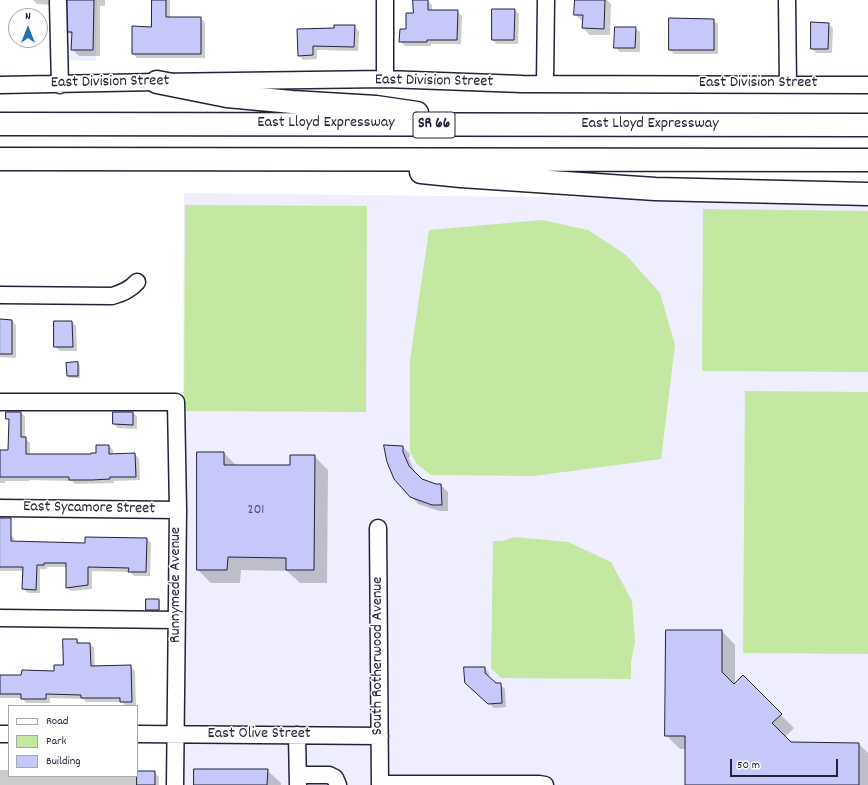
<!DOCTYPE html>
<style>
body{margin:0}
#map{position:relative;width:868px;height:785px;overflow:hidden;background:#fff;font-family:Dekko,sans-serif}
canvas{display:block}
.legend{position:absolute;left:8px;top:705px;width:130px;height:72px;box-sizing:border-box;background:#fff;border:1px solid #a7a7b1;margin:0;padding:5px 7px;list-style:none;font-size:12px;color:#22223b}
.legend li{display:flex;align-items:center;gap:8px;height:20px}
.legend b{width:20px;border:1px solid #a7a7b1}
.north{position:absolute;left:8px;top:8px;width:40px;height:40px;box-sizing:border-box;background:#fff;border:1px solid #a7a7b1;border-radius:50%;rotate:0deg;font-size:11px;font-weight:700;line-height:16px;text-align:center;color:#22223b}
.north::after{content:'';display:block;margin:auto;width:14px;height:18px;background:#1f6fb2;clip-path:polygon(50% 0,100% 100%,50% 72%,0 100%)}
.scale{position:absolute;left:730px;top:759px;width:108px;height:18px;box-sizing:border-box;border:2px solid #22223b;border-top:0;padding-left:5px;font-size:12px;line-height:14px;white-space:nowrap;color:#22223b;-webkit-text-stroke:3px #fff;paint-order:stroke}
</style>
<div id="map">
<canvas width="868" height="785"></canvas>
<ul class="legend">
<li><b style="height:5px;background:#fff"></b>Road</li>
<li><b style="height:11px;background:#c4e8a2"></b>Park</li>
<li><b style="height:11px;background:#c6c8fa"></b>Building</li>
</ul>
<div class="north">N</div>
<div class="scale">50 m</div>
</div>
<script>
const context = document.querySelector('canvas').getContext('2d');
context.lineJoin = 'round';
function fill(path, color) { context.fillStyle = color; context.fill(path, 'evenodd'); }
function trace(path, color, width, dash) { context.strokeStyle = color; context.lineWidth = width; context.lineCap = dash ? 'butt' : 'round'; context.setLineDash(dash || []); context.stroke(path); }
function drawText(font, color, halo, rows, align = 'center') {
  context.font = font + ' Dekko,sans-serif'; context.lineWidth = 3; context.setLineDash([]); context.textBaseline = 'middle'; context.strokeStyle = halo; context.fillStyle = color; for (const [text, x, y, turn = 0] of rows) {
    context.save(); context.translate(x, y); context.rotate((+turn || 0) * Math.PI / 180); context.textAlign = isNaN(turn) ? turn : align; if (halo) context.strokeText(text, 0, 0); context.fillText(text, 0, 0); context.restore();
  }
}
const built = new Path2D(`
 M 49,0 L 97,0 L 96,61 L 49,60 Z
 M 184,193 L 868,201 L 868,785 L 181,785 Z`);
const green = new Path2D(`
 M 185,205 L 367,206 L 366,412 L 184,411 Z
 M 703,209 L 868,211 L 868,372 L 702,371 Z
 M 542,220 L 588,230 L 626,255 L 660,293 L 675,345 L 661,459 L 534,476 L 431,475 L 417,464 L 410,452 L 410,360 L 429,230 Z
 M 745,391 L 868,392 L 868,654 L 743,653 Z
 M 514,537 L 568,542 L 611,562 L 632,601 L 635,642 L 631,662 L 631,679 L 501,678 L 491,668 L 493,541 L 503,541 Z`);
const shadow = new Path2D(`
 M 33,0 L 54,0 L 53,5 L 37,4 Z
 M 68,0 L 105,0 L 105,6 L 100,6 L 100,56 L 79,56 L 72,49 L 72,35 L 69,32 Z
 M 153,0 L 169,0 L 170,1 L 170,18 L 201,18 L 205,23 L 205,58 L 137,58 L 133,54 L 152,28 Z
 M 576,0 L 607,0 L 611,4 L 610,35 L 590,35 L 583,28 L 584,22 L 575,15 Z
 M 428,1 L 432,5 L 432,11 L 457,11 L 462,16 L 461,44 L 431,44 L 431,46 L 405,46 L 400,41 L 407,30 L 414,14 Z
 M 514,10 L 519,14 L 518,44 L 497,44 L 493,40 Z
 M 713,20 L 718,24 L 718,54 L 674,54 L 670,50 Z
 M 828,24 L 833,28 L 832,53 L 816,53 L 812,48 Z
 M 354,26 L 359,31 L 358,51 L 317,50 L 317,59 L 303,60 L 299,55 L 335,29 Z
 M 635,28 L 640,32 L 640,52 L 620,52 L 615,47 Z
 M 0,321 L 12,321 L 16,325 L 16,358 L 0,357 Z
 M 72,322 L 76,326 L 77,351 L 60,351 L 55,347 Z
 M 78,363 L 80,365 L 80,378 L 70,378 L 68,376 Z
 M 21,412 L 25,417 L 25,438 L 30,443 L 30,455 L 92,455 L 97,454 L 109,446 L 113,450 L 113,455 L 135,454 L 139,459 L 140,480 L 114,481 L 114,483 L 75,484 L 72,481 L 29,480 L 29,481 L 5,481 L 5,483 L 0,483 L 0,451 L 9,451 L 10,421 L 7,419 Z
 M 133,412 L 137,417 L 137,429 L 118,428 L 114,424 Z
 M 386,446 L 403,447 L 410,454 L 409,459 L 416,474 L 422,480 L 435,486 L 441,485 L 448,492 L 448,511 L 439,511 L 418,504 L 411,496 Z
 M 198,453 L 224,453 L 237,466 L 291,466 L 314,456 L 328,470 L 327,583 L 300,583 L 287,571 L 241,570 L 240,583 L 211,583 L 198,570 Z
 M 0,534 L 10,534 L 14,538 L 14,542 L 86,544 L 147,539 L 151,543 L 150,576 L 134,576 L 130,572 L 92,571 L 92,589 L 71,591 L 67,587 L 67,567 L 47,567 L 47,569 L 40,569 L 40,593 L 28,593 L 23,589 L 24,571 L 0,571 Z
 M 159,600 L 160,602 L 160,612 L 149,612 L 147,610 Z
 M 722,631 L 735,645 L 735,685 L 743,677 L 794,728 L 785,737 L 791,743 L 859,744 L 868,753 L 868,785 L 686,785 L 686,749 L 680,749 L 666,735 Z
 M 77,640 L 81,644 L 90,644 L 94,648 L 95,667 L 130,666 L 135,671 L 136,706 L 126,706 L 122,702 L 86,702 L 84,699 L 50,698 L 50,703 L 26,703 L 22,698 L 0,698 L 0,676 L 22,676 L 55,672 L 64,666 Z
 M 485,668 L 489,673 L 489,678 L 495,684 L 500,684 L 505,689 L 506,707 L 494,708 L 466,682 Z
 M 0,770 L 9,770 L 9,776 L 137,776 L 137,772 L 154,772 L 159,777 L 159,785 L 0,785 Z
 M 267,770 L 281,783 L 281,785 L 195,785 Z`);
const building = new Path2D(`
 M 67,0 L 94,0 L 93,50 L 71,50 L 72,32 L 68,32 Z
 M 152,0 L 166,0 L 166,17 L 201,17 L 201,54 L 132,54 L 132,26 L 151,27 Z
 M 413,0 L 428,0 L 428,10 L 458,10 L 457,40 L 427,40 L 427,42 L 399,42 L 400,29 L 406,29 L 406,13 L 413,13 Z
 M 575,0 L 605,0 L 604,29 L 582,28 L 583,15 L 574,15 Z
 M 492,9 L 515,9 L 514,40 L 492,40 Z
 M 669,18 L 714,19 L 714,50 L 669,50 Z
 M 811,22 L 829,23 L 828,49 L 811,49 Z
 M 334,25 L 355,25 L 354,47 L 313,46 L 313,55 L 298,56 L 297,29 L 334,28 Z
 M 615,27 L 636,27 L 635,48 L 614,48 Z
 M 0,319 L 12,320 L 12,354 L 0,354 Z
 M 54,321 L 72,321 L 73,347 L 54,347 Z
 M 78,362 L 78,376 L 67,376 L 66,363 Z
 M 6,412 L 21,412 L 21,437 L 26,437 L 26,454 L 91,454 L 91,453 L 96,453 L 96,445 L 109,445 L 109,454 L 135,453 L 136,477 L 110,477 L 110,479 L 92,480 L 69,480 L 69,477 L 0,477 L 0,450 L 8,450 L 9,419 L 6,419 Z
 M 113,412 L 133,412 L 133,425 L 113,424 Z
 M 384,445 L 403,446 L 403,452 L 409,466 L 422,479 L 436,484 L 441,484 L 442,505 L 432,505 L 410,497 L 394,479 L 387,462 Z
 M 197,452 L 224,452 L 224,465 L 290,465 L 290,455 L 315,455 L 314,570 L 286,570 L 286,558 L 228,557 L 227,570 L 197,570 Z
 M 0,518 L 11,518 L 11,541 L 85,543 L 85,537 L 147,538 L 146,572 L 128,572 L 129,568 L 88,567 L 88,585 L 66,588 L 66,563 L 44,563 L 44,565 L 37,565 L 36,590 L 22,589 L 23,567 L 0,567 Z
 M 146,599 L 159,599 L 159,610 L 146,610 Z
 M 666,630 L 722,630 L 722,672 L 734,684 L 743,675 L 782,714 L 772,723 L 791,742 L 859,743 L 859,785 L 685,785 L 685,736 L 665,736 Z
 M 63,639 L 77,639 L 77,643 L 90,643 L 91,666 L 131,665 L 132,702 L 120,702 L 120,698 L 81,698 L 81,695 L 46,694 L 46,699 L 21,699 L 21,694 L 0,694 L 0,675 L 21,675 L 22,670 L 54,671 L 54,665 L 63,665 Z
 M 464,667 L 485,667 L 485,673 L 496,683 L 501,683 L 502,703 L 488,704 L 465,683 Z
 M 194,769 L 268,769 L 267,785 L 194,785 Z
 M 137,771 L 155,771 L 155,785 L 137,785 Z`);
const minor = new Path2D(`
 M 787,0 L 788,84
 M 58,2 L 60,85
 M 385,79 L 385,0
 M 545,84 L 546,0
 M 0,85 L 157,82 L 385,79 L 522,84 L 868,85
 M 0,295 L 112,296 C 122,293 130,290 137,282
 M 0,402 L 176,402 L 178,510 L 175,785
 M 0,508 L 178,510
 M 378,528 L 380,785
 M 0,618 L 177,620
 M 0,734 L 9,734
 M 137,734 L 380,736
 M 297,735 L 298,785
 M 298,775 L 329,775 L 335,778 L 338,785
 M 380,784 L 539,784 L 545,785`);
const highway = new Path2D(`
 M 157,82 L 227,96 L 292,102 L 376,107 L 417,113
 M 0,124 L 868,125
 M 0,159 L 868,160
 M 421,172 L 461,176 L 655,189 L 868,194`);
const numberNames = [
 ["201",256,511]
];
const shields = [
 [434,125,42]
];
const shieldNames = [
 ["SR 66",434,125]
];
const streetNames = [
 ["East Division Street",434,82,1],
 ["East Division Street",110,83,-1],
 ["East Division Street",758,84],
 ["East Lloyd Expressway",326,124],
 ["East Lloyd Expressway",650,125],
 ["East Sycamore Street",89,509,1],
 ["Runnymede Avenue",177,585,-90],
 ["South Rotherwood Avenue",379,656,-90],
 ["East Olive Street",259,735]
];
fill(built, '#eeeefe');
fill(green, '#c4e8a2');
fill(shadow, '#0003');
fill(building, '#c6c8fa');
trace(building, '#22223b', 1);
trace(minor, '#22223b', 19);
trace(highway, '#22223b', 25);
trace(minor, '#fff', 16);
trace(highway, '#fff', 22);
drawText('14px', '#4b4c6b', null, numberNames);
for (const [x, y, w] of shields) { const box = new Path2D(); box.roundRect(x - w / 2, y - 13, w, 26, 3); context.fillStyle = '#fff'; context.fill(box); trace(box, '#22223b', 1); }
drawText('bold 15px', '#22223b', null, shieldNames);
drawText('16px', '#22223b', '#fff', streetNames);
</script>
